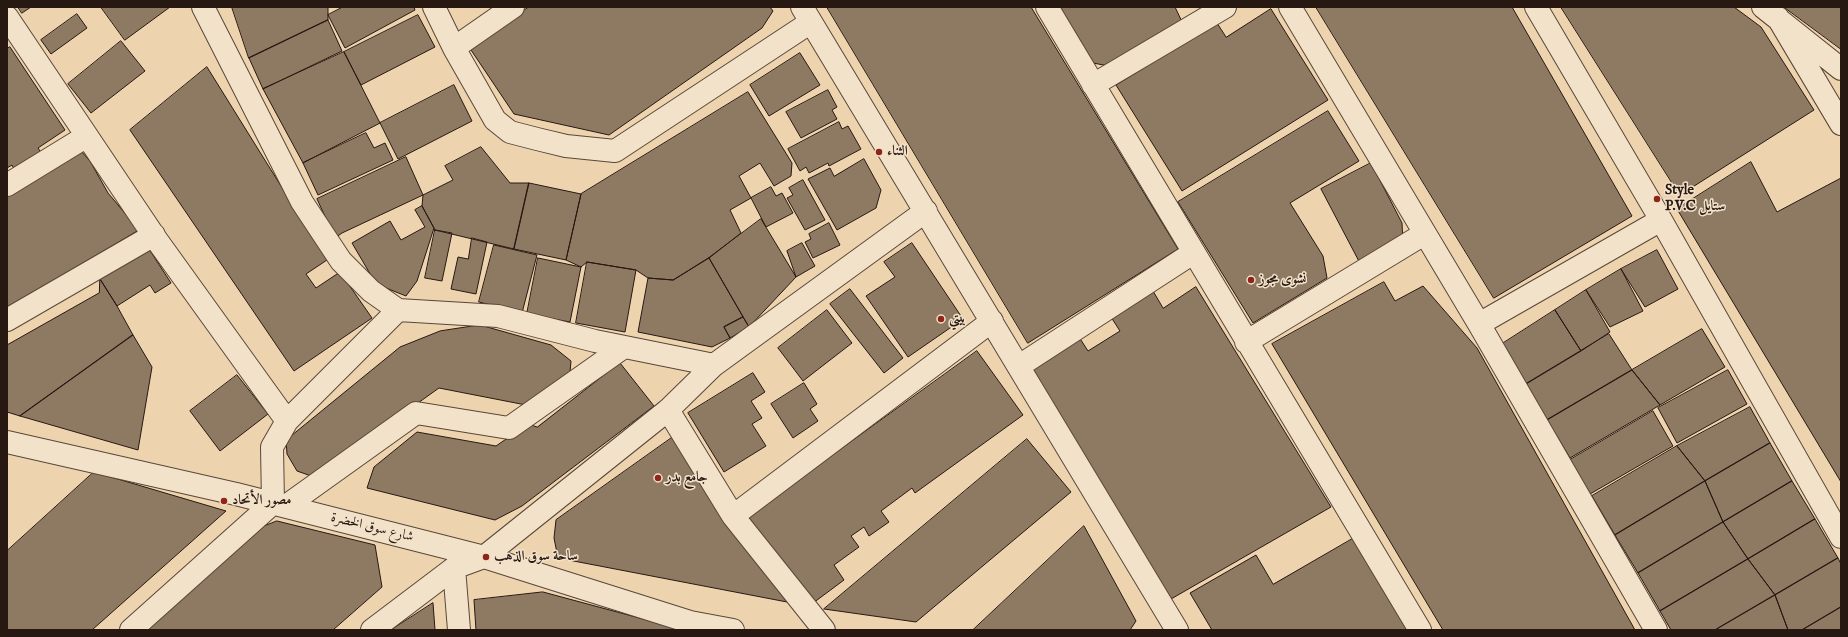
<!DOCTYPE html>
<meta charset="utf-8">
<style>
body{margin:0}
#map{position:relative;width:1848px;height:637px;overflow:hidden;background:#edd3ae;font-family:"IM FELL English",serif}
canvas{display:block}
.frame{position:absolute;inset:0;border:8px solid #281812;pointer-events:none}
</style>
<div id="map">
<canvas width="1848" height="637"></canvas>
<div class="frame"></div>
</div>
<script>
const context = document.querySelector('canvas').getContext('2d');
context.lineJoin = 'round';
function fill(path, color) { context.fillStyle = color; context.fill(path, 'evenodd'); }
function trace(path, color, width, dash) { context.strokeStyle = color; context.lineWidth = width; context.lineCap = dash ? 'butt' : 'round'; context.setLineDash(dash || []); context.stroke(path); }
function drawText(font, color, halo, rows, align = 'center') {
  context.font = font + ' "IM FELL English",Amiri,serif'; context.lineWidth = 3; context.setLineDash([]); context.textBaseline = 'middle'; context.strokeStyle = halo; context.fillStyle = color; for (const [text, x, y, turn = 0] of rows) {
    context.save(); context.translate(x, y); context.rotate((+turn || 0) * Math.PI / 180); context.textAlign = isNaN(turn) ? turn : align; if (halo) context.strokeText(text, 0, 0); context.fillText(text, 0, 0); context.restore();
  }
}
const building = new Path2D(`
 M 18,7 L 31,7 L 22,13 Z
 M 101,7 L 170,7 L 125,40 Z
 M 232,7 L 328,7 L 328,20 L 249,58 Z
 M 343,7 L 414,7 L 415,10 L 345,48 L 328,15 Z
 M 529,7 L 770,7 L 773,11 L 762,28 L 609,135 L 514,114 L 469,47 Z
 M 827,7 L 1031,7 L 1178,249 L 1028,343 Z
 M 1060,7 L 1175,7 L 1184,26 L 1114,67 L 1093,63 Z
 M 1316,7 L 1512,7 L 1632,216 L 1494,298 Z
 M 1561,7 L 1734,7 L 1761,27 L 1814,110 L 1680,195 Z
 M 1784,7 L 1841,7 L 1841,49 Z
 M 1271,9 L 1328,100 L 1182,191 L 1116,85 L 1217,23 L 1226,37 Z
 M 77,14 L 87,28 L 51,54 L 41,40 Z
 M 418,15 L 435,47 L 361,85 L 344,52 Z
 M 328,20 L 342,51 L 263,89 L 249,58 Z
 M 121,41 L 145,71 L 91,113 L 68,84 Z
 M 10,47 L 65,130 L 38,148 L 43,155 L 16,173 L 12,165 L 7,168 L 7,49 Z
 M 344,52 L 380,123 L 303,163 L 263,89 Z
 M 800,53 L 820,85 L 769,116 L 750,85 Z
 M 207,67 L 327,260 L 306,274 L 316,288 L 340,272 L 372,318 L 294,371 L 130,130 Z
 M 454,85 L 472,121 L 398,159 L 380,123 Z
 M 828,90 L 837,107 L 832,110 L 837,119 L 801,138 L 786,112 Z
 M 748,92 L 792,163 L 791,176 L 774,186 L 760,163 L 739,176 L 751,198 L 730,210 L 741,233 L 709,258 L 673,280 L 648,278 L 636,270 L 587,262 L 581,267 L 566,260 L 581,194 Z
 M 1328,111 L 1359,161 L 1290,203 L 1323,256 L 1327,278 L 1253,323 L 1178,202 Z
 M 839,122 L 842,129 L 848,126 L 861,149 L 829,166 L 828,163 L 809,173 L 806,167 L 800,171 L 788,149 Z
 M 366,133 L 374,148 L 385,143 L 393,160 L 318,195 L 303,163 Z
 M 481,147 L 510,183 L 529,183 L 514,249 L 435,230 L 422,206 L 423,195 L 453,180 L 445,166 Z
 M 80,150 L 90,161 L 108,193 L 139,230 L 7,308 L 7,196 Z
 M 406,157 L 423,195 L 342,233 L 335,238 L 317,199 Z
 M 864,159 L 881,190 L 876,208 L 837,230 L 808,179 L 830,168 L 834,176 Z
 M 1751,162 L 1777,212 L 1841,178 L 1841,482 L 1677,209 Z
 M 1371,163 L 1402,223 L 1403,245 L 1362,267 L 1321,189 Z
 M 803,180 L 825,220 L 805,230 L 787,198 L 793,195 L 789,188 Z
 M 529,183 L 581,194 L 566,260 L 514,249 Z
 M 771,187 L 776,196 L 782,193 L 793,213 L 766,227 L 751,198 Z
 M 422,206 L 434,228 L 417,281 L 406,296 L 376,284 L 352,243 L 390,221 L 401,240 L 425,227 L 415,210 Z
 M 761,219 L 796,277 L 749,327 L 709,258 Z
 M 829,223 L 840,245 L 813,258 L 805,242 L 811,239 L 809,234 Z
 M 435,230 L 452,233 L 442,281 L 425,278 Z
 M 472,238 L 487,242 L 476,294 L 451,289 L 458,257 L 468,259 Z
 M 802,243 L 815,266 L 796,277 L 787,251 Z
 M 912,243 L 963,319 L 908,357 L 866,296 L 895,277 L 884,262 Z
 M 494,245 L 537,255 L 522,313 L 479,302 Z
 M 149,249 L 171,283 L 155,293 L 150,285 L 117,306 L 100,279 Z
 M 1657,250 L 1678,289 L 1645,307 L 1621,269 Z
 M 538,258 L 581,267 L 570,322 L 527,314 Z
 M 709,258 L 743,317 L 724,327 L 730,338 L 712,347 L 638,332 L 648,278 L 673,280 Z
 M 587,262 L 636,270 L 625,332 L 576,323 Z
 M 1621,269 L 1643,311 L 1610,327 L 1586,290 Z
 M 100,279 L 117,306 L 133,335 L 20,416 L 7,412 L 7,345 L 99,293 Z
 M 1384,282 L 1395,301 L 1423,286 L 1477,348 L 1635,630 L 1443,630 L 1272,344 Z
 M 1196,287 L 1331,507 L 1171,599 L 1025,370 L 1079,337 L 1088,351 L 1120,331 L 1111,317 L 1153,291 L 1163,308 Z
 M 850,289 L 903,358 L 884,373 L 830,304 Z
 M 1586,290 L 1610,332 L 1581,351 L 1555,310 Z
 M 827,310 L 852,343 L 803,381 L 778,348 Z
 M 1555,310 L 1581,351 L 1526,384 L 1502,344 Z
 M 743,317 L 749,327 L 730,338 L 724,327 Z
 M 480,325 L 551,345 L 571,361 L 569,383 L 526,405 L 439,388 L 314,477 L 297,471 L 287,454 L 286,440 L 400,347 L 440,331 Z
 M 1702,329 L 1725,367 L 1660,405 L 1632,370 Z
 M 1609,334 L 1632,370 L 1547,420 L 1526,384 Z
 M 133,335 L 152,367 L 138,450 L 20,416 Z
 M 977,351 L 1023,415 L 915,493 L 912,488 L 881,511 L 889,522 L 869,536 L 864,527 L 851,536 L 859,547 L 834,565 L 844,580 L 809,606 L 746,518 Z
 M 620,363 L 654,406 L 522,506 L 495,520 L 367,488 L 374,467 L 417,432 L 496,446 L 528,424 L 537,427 Z
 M 1632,370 L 1660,405 L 1570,458 L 1547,420 Z
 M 1728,370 L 1747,404 L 1677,443 L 1658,408 Z
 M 753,373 L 765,392 L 751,401 L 762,418 L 752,424 L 766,446 L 724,472 L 688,413 Z
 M 237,375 L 268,414 L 220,451 L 190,411 Z
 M 804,383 L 817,404 L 810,409 L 818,421 L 793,438 L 771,404 Z
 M 1750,407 L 1770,443 L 1705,481 L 1677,446 Z
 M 1653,411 L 1673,446 L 1590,494 L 1570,460 Z
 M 673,437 L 787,602 L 558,558 L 554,538 L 556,520 Z
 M 1027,439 L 1071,492 L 916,622 L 824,609 Z
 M 1770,443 L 1792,481 L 1723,522 L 1705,481 Z
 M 1677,446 L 1705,481 L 1615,535 L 1592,496 Z
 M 94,472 L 226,511 L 92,630 L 7,630 L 7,551 Z
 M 1705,481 L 1723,522 L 1638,573 L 1615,535 Z
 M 1792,481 L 1815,519 L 1748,559 L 1723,522 Z
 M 1815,519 L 1838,558 L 1775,595 L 1748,559 Z
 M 277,521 L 375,545 L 382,587 L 333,630 L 147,630 L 262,527 Z
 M 1723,522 L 1748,559 L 1660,611 L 1638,573 Z
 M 1084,526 L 1136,621 L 1130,630 L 973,630 Z
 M 1354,538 L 1407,630 L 1212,630 L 1190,593 L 1256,555 L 1273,584 Z
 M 1838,558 L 1841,564 L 1841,607 L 1802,630 L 1788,630 L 1775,595 Z
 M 1748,559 L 1775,595 L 1715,630 L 1671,630 L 1660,611 Z
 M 543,592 L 684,630 L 476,630 L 474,600 Z
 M 1775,595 L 1788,630 L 1715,630 Z
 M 433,603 L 435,630 L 391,630 Z
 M 1841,607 L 1841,630 L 1802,630 Z`);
const minor = new Path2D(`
 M 203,7 L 302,202 L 341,261 L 371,291 L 398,310 L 498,316 L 595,341 L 714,365
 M 434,7 L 454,48 L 495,120 L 510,132 L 537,139 L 566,146 L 615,151 L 811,22
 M 802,7 L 1177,630
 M 1047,7 L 1420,630
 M 1290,7 L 1479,324 L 1656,630
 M 1536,7 L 1661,220 L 1841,537
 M 1763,7 L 1841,69
 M 7,17 L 156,239 L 287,421 L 272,447 L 273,503 L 131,630
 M 1778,18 L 1841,124
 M 454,48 L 513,7
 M 1093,85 L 1225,7
 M 7,185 L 87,136
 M 7,320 L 154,235
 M 1479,324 L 1661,220
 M 1246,342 L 1424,234
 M 1019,366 L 1193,253
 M 668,410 L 733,516 L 824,630
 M 287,421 L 398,310
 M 7,442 L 236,494 L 484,557 L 690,622 L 733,630
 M 286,506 L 416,413 L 509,428 L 624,347
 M 733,516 L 992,321
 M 454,568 L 459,630
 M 372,630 L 454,568 L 484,557 L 668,410 L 714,365 L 926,211`);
const markers = [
 [879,152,4,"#8f2418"],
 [1657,199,4,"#8f2418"],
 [1251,280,4,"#8f2418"],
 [941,319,4,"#8f2418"],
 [658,478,4,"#8f2418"],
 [224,501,4,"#8f2418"],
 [486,557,4,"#8f2418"]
];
const poiNames = [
 ["الثناء",887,152],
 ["Style",1665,191],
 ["P.V.C ستايل",1665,207],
 ["نشوى مجوز",1259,280],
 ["بيتي",949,319],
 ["جامع بدر",666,478],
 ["مصور اﻷتحاد",232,501],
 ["ساحة سوق الذهب",494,557]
];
const streetNames = [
 ["شارع سوق الخضرة",372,528,14]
];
fill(building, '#8e7963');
trace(building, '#281812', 1);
trace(minor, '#594739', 24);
trace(minor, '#f3e2ca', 22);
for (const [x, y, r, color] of markers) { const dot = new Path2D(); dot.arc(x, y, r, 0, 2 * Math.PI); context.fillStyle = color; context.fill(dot); trace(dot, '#f3e2ca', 1.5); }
drawText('bold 14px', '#281812', '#f3e2ca', poiNames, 'left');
drawText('14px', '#281812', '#f3e2ca', streetNames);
</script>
